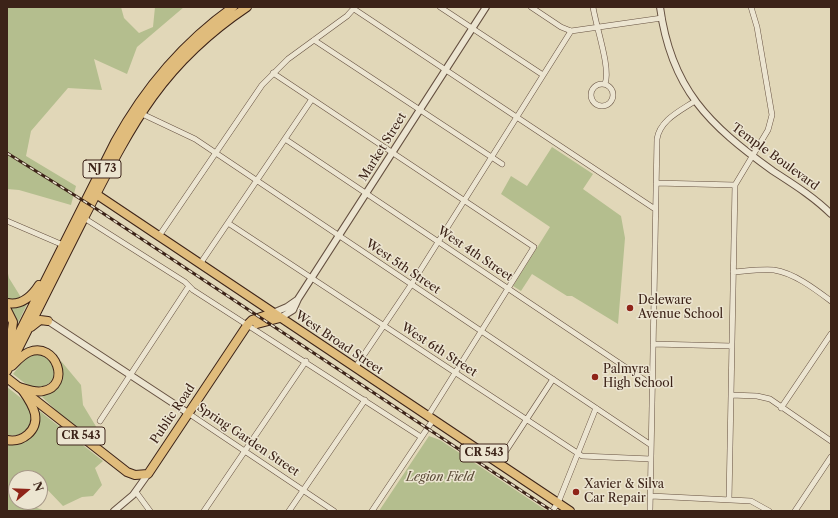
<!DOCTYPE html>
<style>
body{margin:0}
#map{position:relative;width:838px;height:518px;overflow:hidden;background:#e1d7b8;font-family:"Libre Caslon Text",serif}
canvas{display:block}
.frame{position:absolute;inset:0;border:8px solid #3c2318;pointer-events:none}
.north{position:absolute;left:8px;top:470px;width:40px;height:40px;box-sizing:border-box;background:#ece5d1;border:1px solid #a69787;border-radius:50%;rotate:71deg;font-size:11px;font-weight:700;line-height:16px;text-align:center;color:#3c2318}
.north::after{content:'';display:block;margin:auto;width:14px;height:18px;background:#8f2418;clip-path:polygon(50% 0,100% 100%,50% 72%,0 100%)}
</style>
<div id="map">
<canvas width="838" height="518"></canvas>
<div class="frame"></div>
<div class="north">N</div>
</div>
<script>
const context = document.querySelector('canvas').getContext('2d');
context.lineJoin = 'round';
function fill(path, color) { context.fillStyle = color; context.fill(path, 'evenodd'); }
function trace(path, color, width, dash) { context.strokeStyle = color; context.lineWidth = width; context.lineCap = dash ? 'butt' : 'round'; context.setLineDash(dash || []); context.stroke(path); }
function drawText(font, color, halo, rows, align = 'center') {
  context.font = font + ' "Libre Caslon Text",serif'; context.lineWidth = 3; context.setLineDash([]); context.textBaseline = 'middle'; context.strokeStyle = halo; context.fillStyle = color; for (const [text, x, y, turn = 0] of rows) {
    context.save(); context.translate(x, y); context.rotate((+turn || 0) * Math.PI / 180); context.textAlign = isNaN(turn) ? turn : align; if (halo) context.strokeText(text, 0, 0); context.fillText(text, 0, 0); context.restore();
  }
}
const green = new Path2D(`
 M 7,7 L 121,7 L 124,18 L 139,33 L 153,27 L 155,7 L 184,7 L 137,47 L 127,74 L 94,59 L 102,90 L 68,88 L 31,131 L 26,156 L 76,186 L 71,205 L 19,190 L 7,189 Z
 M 552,147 L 593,174 L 583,189 L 621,216 L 625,238 L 618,324 L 572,296 L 567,296 L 532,274 L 521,291 L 513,286 L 550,227 L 501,194 L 511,176 L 527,186 Z
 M 7,269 L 9,278 L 22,299 L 7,300 Z
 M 28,302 L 16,327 C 16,318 14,312 7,306 L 24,305 Z
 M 37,354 C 52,358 56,363 55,379 C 36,394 30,387 13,374 L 26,358 Z
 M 61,361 L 81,385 L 83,405 L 103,438 L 99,445 L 59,413 L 40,395 L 56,390 L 63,379 Z
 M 7,387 L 26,402 L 32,413 C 30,429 24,437 7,435 Z
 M 37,409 L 103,461 L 95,468 L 102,485 L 93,496 L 82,497 L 63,506 L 42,484 L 40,485 L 40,478 L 16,478 L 16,502 L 30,502 L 37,508 L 46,511 L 7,511 L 7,444 C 21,446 36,439 39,424 C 40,420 38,413 37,409 Z
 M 429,436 L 440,440 L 547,511 L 379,511 Z`);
const minor = new Path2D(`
 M 440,7 L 543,75
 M 531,7 L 561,27 L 571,31 L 662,18
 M 593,7 C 596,27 611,68 605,84
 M 354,9 L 655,209
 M 314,40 L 502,164
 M 273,73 L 534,247 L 428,416
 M591 95a11 11 0 1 1 22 0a11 11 0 1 1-22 0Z
 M 140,113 L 195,139 L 651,445
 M 285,139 L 652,385
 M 656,183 L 735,185
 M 84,218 L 185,282 L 193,290 L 421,437
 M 7,221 L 63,245
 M 228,223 L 582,456 L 651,459
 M 159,236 L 262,85 L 288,59 L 347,16 L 355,7
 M 200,264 L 312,99
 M 733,272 C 746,271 761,269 774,270 C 794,273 815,289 831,301
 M 653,344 L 732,346
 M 355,368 L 411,285 L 571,31
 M 731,395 L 757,396 L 770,399 L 831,441
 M 781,408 L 831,334
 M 188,413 L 334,511
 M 100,421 L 189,286
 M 498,463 L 553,379
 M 136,492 L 150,511
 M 651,496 L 751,501 L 769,511
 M 729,500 L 735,185 L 768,130 L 772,115 L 757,27 L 751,7
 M 204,511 L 306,361
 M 289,511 L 365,400
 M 372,511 L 433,420
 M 552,511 L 558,503 L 596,408
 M 650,511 L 657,139 C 660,120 680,111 695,101
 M 795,511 L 831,457`);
const tertiary = new Path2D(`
 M 660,7 C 671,89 709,125 773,171 C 793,184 814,197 831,214
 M 273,313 L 287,307 L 297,300
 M 280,318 L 293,310 L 298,299 L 486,7
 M 48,321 L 188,413
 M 114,511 L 133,495 L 148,474`);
const primary = new Path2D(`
 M 96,194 L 570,511
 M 257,324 L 280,318
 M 7,378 L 127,472 L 135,475 L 148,474 L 248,324 L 252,320 L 273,313`);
const trunk = new Path2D(`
 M 7,303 C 21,306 32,296 39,285
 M 7,310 L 13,322 L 10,344
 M 31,327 L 40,320 L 48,321
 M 7,357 L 115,142 C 144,89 184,42 233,7
 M 12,366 C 17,361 22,355 29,352 C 56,341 72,386 43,391 C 35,393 26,389 19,387
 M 7,371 C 32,321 58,270 83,220 C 130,128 159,66 247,7
 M 7,440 C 22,443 38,431 35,414 C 33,406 28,398 23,391`);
const rail = new Path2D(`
 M 7,153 L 95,208 L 552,511`);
const markers = [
 [630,308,4,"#8f2418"],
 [595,377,4,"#8f2418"],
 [576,492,4,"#8f2418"]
];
const shields = [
 [102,169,38],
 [81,436,48],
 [484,453,48]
];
const shieldNames = [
 ["NJ 73",102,169],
 ["CR 543",81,436],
 ["CR 543",484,453]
];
const streetNames = [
 ["Market Street",383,147,-58],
 ["Temple Boulevard",775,157,36],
 ["West 4th Street",475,254,34],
 ["West 5th Street",403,267,34],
 ["West Broad Street",339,343,34],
 ["West 6th Street",439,350,33],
 ["Public Road",173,414,-56],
 ["Spring Garden Street",248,440,34]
];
const poiNames = [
 ["Deleware",638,301],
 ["Avenue School",638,315],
 ["Palmyra",603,370],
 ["High School",603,384],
 ["Xavier & Silva",584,485],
 ["Car Repair",584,499]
];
const parkNames = [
 ["Legion Field",440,478]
];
fill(green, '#b4be8e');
trace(minor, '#655040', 6);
trace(tertiary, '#655040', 8);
trace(primary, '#3c2318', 10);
trace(trunk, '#3c2318', 10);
trace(minor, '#ece5d1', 5);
trace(tertiary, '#ece5d1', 6);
trace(primary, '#e0bc7c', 8);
trace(trunk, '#e0bc7c', 8);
trace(rail, '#3c2318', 3);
trace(rail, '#ece5d1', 1.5, [4.5]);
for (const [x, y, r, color] of markers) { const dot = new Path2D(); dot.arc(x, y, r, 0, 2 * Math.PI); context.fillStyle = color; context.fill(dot); trace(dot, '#ece5d1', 1.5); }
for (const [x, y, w] of shields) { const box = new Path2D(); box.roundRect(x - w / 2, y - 9, w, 18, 3); context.fillStyle = '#ece5d1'; context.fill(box); trace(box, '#3c2318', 1); }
drawText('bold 11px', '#3c2318', null, shieldNames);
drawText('12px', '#3c2318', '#ece5d1', streetNames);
drawText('12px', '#3c2318', '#ece5d1', poiNames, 'left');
drawText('italic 12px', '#5a4a36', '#ece5d1', parkNames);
</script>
